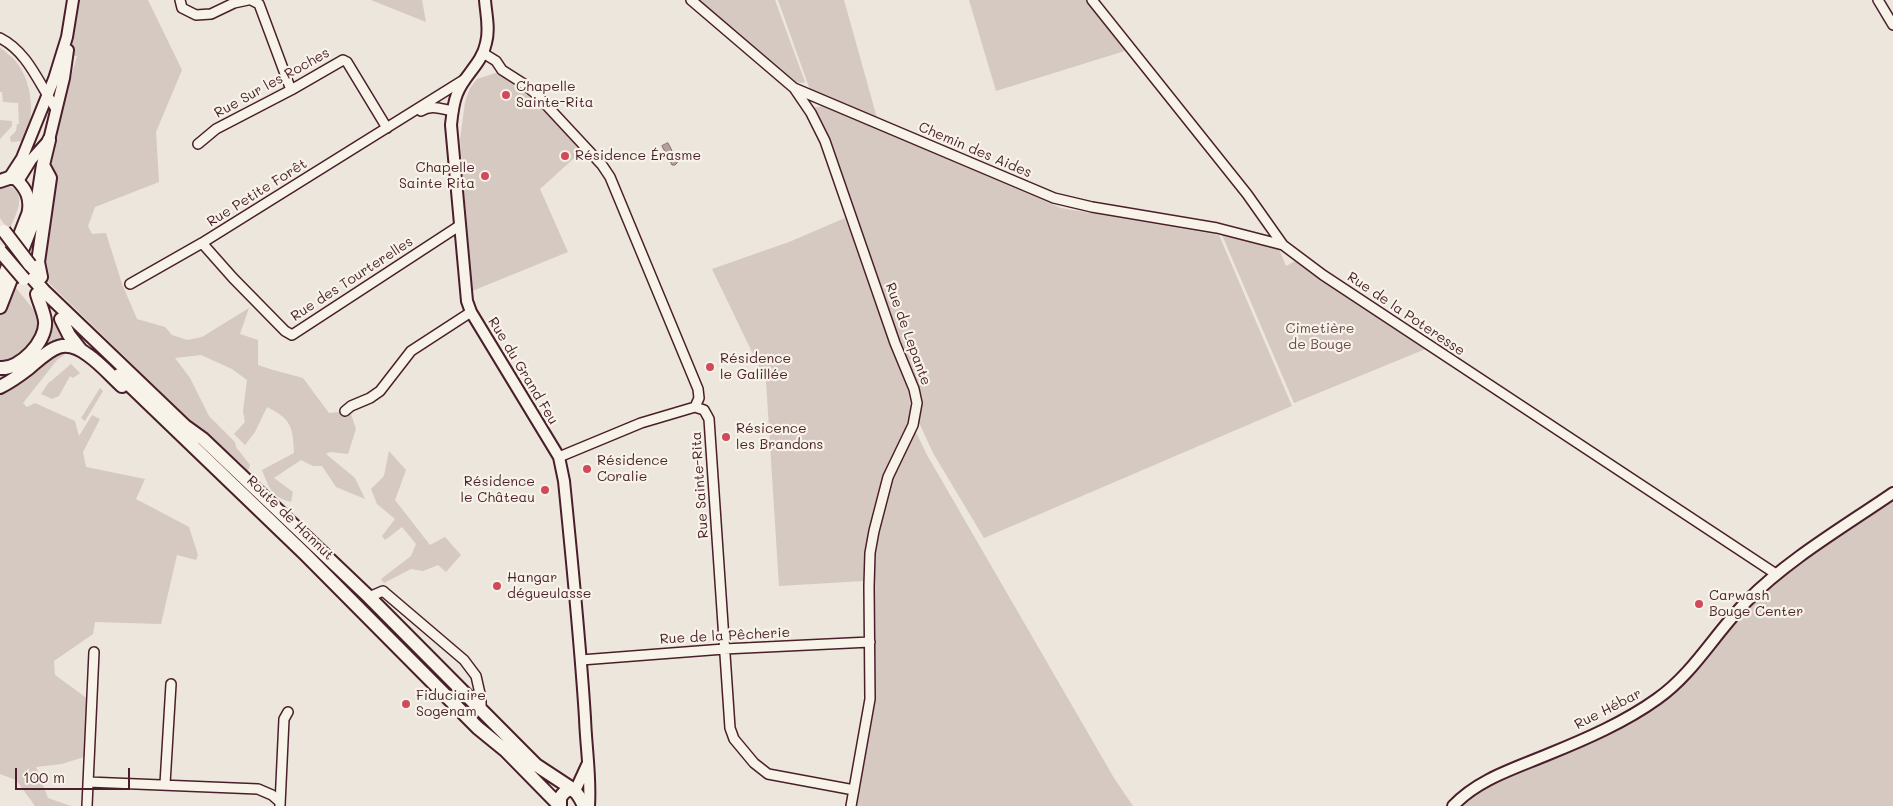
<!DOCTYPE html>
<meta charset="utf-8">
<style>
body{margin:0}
#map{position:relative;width:1893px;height:806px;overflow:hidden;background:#ece6dd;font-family:Mali,sans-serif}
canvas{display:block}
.scale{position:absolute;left:15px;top:768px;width:115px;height:22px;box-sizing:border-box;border:2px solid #4a1f2b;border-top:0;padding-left:6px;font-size:15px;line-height:18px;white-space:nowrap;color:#4a1f2b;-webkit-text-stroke:4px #f7f3e8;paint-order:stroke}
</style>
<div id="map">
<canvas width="1893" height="806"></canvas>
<div class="scale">100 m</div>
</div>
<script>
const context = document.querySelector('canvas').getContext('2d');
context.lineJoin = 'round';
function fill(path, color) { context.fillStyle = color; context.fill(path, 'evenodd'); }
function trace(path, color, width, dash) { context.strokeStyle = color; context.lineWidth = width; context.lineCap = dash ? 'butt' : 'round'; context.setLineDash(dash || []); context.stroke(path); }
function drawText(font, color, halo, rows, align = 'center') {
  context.font = font + ' Mali,sans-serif'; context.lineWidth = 4.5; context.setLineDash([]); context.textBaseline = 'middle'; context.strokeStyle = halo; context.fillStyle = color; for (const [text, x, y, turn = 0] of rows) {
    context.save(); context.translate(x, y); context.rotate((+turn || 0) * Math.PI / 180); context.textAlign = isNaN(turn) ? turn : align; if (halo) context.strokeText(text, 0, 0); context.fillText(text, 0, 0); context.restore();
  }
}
const green = new Path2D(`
 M 78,0 L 148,0 L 182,70 L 156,132 L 159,182 L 95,207 L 88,226 L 92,234 L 106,233 L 122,284 L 137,319 L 165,327 L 172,335 L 187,340 L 202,337 L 249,308 L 240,334 L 258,340 L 258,365 L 273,370 L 303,378 L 329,413 L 350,411 L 356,429 L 348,454 L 330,452 L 326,454 L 355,478 L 365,499 L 336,487 L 322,466 L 313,466 L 301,460 L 274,478 L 293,492 L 291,502 C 272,497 269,488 262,470 L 294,453 C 293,426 291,419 267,407 L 255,432 L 245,445 L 234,434 L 245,422 L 243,411 L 247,380 L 232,369 L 201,355 L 175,358 L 190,378 L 209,416 L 235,442 L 236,447 L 250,465 L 248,471 L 239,462 L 230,459 L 49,283 L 41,261 L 47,159 L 77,56 L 69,56 Z
 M 371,0 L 422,0 L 426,22 Z
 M 699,0 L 775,0 L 805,82 L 802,83 L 796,82 L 769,61 Z
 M 778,0 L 844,0 L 877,118 L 810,90 Z
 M 969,0 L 1088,0 L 1128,50 L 996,91 Z
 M 0,47 C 5,52 13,57 17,63 C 32,82 37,120 22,141 L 11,142 L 10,137 L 16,131 L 17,124 L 19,124 L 18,103 L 3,102 L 2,92 L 0,92 Z
 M 499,72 L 533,97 L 582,151 L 540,189 L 568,252 L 472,291 L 460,140 L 465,102 L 470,88 L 477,79 Z
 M 823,106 L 1061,208 L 1219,235 L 1292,406 L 984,538 L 933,453 L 917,418 L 918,396 L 812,108 Z
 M 0,120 L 12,121 L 12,126 L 0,139 Z
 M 5,184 C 30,193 16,213 9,231 L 0,218 L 0,185 Z
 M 845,218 C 860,259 873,300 889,340 C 898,363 912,387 910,413 C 909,433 893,453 886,472 C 873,506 867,544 864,581 L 779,586 L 766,381 L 712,269 L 789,242 Z
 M 1222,235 L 1279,249 L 1286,266 L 1297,260 L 1428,348 L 1294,403 Z
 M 14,285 C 33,312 55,321 24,350 C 16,358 11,363 0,363 L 0,315 Z
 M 46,314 L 71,342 L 0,382 L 0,373 L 20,365 Z
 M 69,351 L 78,355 L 92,367 L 75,355 L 67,353 L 57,360 L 23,403 L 27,407 L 35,403 L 75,421 L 79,436 L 92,415 L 100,419 L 83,452 L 86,467 L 145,479 L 136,499 L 189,527 L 198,555 L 196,560 L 177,555 L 161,624 L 95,622 L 93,634 L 54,661 L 55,675 L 88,699 L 84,757 L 62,764 L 36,767 L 48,798 L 71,806 L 35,806 L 16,780 L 0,774 L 0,392 L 39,368 L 53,354 Z
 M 71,364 L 80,373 L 73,378 L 70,376 L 59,396 L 52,399 L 41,394 L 49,382 L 50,382 Z
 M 100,388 L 103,391 L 85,421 L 81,418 Z
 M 914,428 L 927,455 L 1114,778 L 1133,806 L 852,806 L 873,698 L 873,590 L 877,541 L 884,503 L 896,466 Z
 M 389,451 L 406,470 L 395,500 L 430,545 L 445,537 L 461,555 L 446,572 L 438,565 L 423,571 L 411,569 L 384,583 L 381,579 L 411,556 L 416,544 L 402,527 L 385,540 L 382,536 L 395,519 L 377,504 L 371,489 L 384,476 Z
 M 1893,501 L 1893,806 L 1458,806 L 1493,782 L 1659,703 L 1745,608 L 1777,578 Z`);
const water = new Path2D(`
 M 668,143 L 678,162 L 675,165 L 672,165 L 662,146 Z`);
const minor = new Path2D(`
 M 180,0 L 182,8 L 196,15 L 211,14 L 234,3 L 248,0
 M 251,0 L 259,4 L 291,90
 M 691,0 L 794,88 L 1054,198 L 1092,207 L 1217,228 L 1283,245
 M 1092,0 L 1247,194 L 1283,245 L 1323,275 L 1776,574
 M 1878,0 L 1893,25
 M 0,38 C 28,52 39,84 56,109
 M 483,53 L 496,61 L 502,70 L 524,84 L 536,94 L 602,165 L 610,177 L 698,389 L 699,398 L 695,407
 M 794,88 L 811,113 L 825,141 L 895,343 L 914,389 L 917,403 L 913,425 L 888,477 L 874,531 L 870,553 L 869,586 L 870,699 L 851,806
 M 421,111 C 431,104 441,109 453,111
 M 198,144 L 216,129 L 291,90 L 343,60 L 347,62 L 387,128
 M 202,243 L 233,278 L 285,331 L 292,335 L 459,226
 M 130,284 L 202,243 L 465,79
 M 695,407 L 704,410 L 709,419 L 730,728 L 734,739 L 754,763 L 768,774 L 854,790
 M 345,411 L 351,406 L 370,398 L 380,391 L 411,351 L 471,312
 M 559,457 L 641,423 L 695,407
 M 369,597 L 383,591 L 464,660 L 476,676 L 481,698 L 481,710
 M 581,660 L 724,649 L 870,642
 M 88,782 L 258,789 L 272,795 L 280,802
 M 165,784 L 171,684
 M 280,805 L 284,719 L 288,712
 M 87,806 L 94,652`);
const tertiary = new Path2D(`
 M 485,0 C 486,14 490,29 486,43 C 482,64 464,75 457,94 C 453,104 452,115 451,125 L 467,301 L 471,312 L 559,457 L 564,481 C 572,560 580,639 585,718 C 586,748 591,776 589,806
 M 9,178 L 22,158 L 54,79 L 67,37 L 73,0
 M 18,181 L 31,160 L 49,140 L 64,78 L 68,50
 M 575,791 L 587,765
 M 1453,806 C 1478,779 1516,768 1549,754 C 1586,739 1625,722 1657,699 C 1694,673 1715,633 1747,601 C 1787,560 1845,526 1893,493`);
const secondary = new Path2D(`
 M 0,285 L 28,213 C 31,198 26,189 16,179 L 9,178`);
const primary = new Path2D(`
 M 0,181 L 9,178
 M 27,272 L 44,291 L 185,426 L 203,439 L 369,597 L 525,754 L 536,765 L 574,790
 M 41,277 L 38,262 L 50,178 L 43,165
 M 0,307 L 35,217 L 43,165 L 49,140
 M 61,319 L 69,335 L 80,349
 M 0,368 C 20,370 47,341 45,321 C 44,312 39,302 37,294
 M 119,375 L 305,554 L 478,728 L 505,750 L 560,806
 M 0,387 C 10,382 20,375 29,368 C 49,351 62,335 88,355 C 101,364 111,376 122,386
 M 560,806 L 560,798 C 571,780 579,795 584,806`);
const primaryBridge = new Path2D(`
 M 4,231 L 30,265
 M 0,251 L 24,279`);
const markers = [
 [506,95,5,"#d1495b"],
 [565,156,5,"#d1495b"],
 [485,176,5,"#d1495b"],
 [710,367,5,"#d1495b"],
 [726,437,5,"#d1495b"],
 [587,469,5,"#d1495b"],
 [545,490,5,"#d1495b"],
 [497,586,5,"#d1495b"],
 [1699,604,5,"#d1495b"],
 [406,704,5,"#d1495b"]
];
const streetNames = [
 ["Rue Sur les Roches",272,83,-29],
 ["Chemin des Aides",975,150,23],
 ["Rue Petite Forêt",257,193,-32],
 ["Rue des Tourterelles",352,279,-33],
 ["Rue de la Poteresse",1406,314,34],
 ["Rue de Lepante",908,334,70],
 ["Rue du Grand Feu",523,371,59],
 ["Rue Sainte-Rita",700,485,-94],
 ["Route de Hannut",290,518,44],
 ["Rue de la Pêcherie",725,636,-3],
 ["Rue Hébar",1608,709,-27]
];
const poiNames = [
 ["Chapelle",516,87],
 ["Sainte-Rita",516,103],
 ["Résidence Érasme",575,156],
 ["Chapelle",475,168,"right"],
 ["Sainte Rita",475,184,"right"],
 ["Résidence",720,359],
 ["le Galillée",720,375],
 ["Résicence",736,429],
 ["les Brandons",736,445],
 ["Résidence",597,461],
 ["Coralie",597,477],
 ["Résidence",535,482,"right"],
 ["le Château",535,498,"right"],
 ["Hangar",507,578],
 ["dégueulasse",507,594],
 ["Carwash",1709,596],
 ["Bouge Center",1709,612],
 ["Fiduciaire",416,696],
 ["Sogenam",416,712]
];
const parkNames = [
 ["Cimetière",1320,329],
 ["de Bouge",1320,345]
];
fill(green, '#d5c9c2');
fill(water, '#b39f9d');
trace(water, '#896c6f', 1);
trace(minor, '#4a1f2b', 12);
trace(tertiary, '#4a1f2b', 14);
trace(secondary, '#4a1f2b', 15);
trace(primary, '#4a1f2b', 16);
trace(minor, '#f7f3e8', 9);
trace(tertiary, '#f7f3e8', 10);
trace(secondary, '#f7f3e8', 11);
trace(primary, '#f7f3e8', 12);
trace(primaryBridge, '#4a1f2b', 16, []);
trace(primaryBridge, '#f7f3e8', 12);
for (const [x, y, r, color] of markers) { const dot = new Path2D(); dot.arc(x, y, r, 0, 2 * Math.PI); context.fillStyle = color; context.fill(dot); trace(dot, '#f7f3e8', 2); }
drawText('14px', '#4a1f2b', '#f7f3e8', streetNames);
drawText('14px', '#4a1f2b', '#f7f3e8', poiNames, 'left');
drawText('14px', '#6d4a51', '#f7f3e8', parkNames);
</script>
